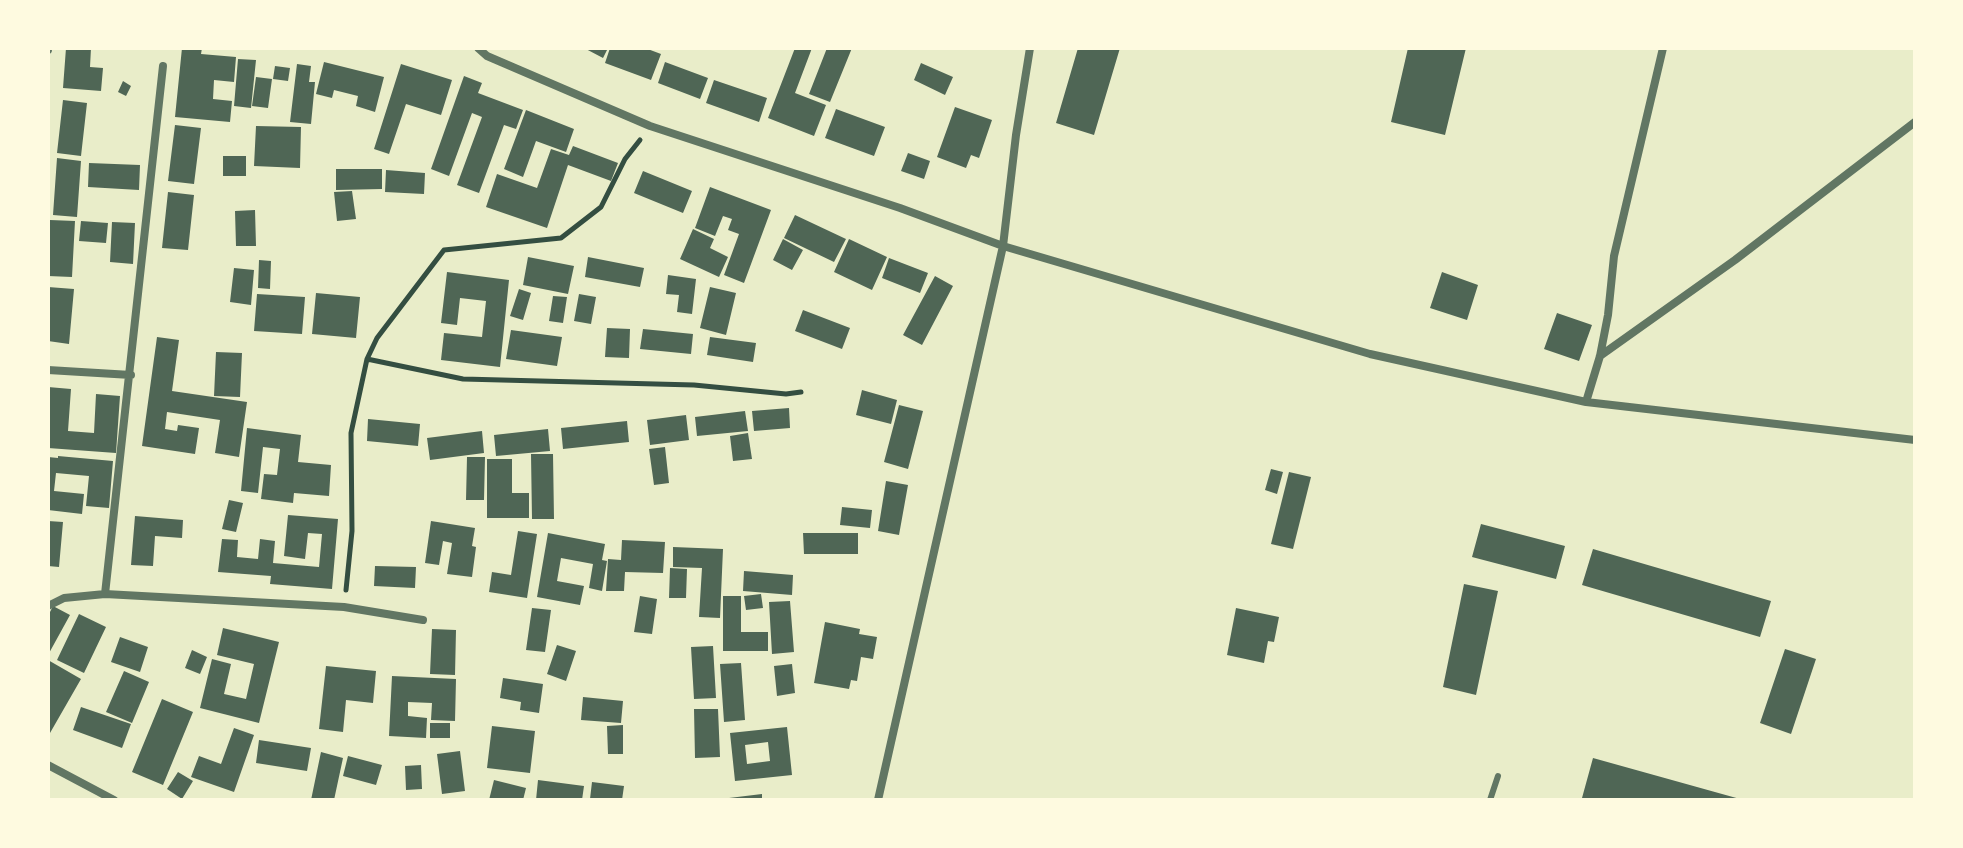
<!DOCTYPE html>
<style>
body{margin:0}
#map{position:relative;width:1963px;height:848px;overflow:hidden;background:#e9edc9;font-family:Montserrat,sans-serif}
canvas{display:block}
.frame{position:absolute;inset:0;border:50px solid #fefae0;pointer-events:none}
</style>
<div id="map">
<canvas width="1963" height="848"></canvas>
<div class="frame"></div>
</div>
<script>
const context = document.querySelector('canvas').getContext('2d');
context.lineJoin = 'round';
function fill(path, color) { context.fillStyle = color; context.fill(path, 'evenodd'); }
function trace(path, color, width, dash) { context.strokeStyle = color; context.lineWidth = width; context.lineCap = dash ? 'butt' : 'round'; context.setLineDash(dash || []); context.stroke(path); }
const building = new Path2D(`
 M 66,48 L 91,48 L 90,67 L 103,68 L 101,91 L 63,88 Z
 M 182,48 L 202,48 L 201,54 L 236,57 L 234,82 L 214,80 L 213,99 L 232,101 L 230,122 L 175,117 Z
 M 584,48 L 608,48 L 603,58 Z
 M 610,48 L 645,48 L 661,54 L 651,80 L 605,63 Z
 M 795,48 L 812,48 L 795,93 L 826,105 L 814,136 L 768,118 Z
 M 827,48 L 852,48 L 830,102 L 809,94 Z
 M 1078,48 L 1120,48 L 1094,135 L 1056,123 Z
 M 1408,48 L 1466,48 L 1445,135 L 1391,122 Z
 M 238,59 L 256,60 L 251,108 L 234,106 Z
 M 324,62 L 384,77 L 375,112 L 356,106 L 358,96 L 334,90 L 332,98 L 316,94 Z
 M 665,62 L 708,78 L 700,99 L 658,83 Z
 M 921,63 L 953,77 L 945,95 L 914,80 Z
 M 297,64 L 311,66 L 309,82 L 315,82 L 311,124 L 290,122 Z
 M 401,64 L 452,80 L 441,115 L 406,104 L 389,154 L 374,149 Z
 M 275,66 L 290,68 L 288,81 L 273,79 Z
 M 464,76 L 482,83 L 478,93 L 523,110 L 516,129 L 504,125 L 479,193 L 457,185 L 482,117 L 472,113 L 449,176 L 431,169 Z
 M 256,77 L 272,79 L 268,108 L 252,106 Z
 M 714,80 L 767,98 L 759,122 L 706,103 Z
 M 123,81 L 131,86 L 126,96 L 118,92 Z
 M 63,100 L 87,103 L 81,156 L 57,153 Z
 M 955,107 L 992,120 L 979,158 L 971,155 L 966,168 L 937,157 Z
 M 836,109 L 885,127 L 874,156 L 825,138 Z
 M 526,110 L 574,129 L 566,152 L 536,141 L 523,177 L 504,169 Z
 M 175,125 L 201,128 L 194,184 L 168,181 Z
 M 256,126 L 301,127 L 300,168 L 254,166 Z
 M 573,146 L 618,163 L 611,181 L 568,165 L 547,228 L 486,207 L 497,174 L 537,188 L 551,149 L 569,155 Z
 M 908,153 L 930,161 L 924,179 L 901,171 Z
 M 223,156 L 246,156 L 246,176 L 223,176 Z
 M 57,158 L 81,161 L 77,217 L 53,215 Z
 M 89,163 L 140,165 L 139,190 L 88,187 Z
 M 336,169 L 382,169 L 382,189 L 336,190 Z
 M 386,170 L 425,173 L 424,194 L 385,192 Z
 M 643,171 L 692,191 L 683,213 L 634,193 Z
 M 710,187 L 771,210 L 744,283 L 724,275 L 739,234 L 728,230 L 732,219 L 723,216 L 715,236 L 695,228 Z
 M 352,191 L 356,219 L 337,221 L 334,192 Z
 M 168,192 L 194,195 L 188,250 L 162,248 Z
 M 255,210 L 256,246 L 236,246 L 235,211 Z
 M 795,215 L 846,239 L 834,262 L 784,238 Z
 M 50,220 L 75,221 L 72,277 L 48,276 Z
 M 81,221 L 108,223 L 106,243 L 79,241 Z
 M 112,222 L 135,223 L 133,264 L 110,262 Z
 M 693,229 L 714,239 L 710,248 L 728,257 L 719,277 L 680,259 Z
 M 783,239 L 803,250 L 792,270 L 773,260 Z
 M 849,239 L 887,257 L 872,290 L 834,272 Z
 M 528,257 L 574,266 L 568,294 L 523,285 Z
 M 588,257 L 644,268 L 640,287 L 585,277 Z
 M 889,258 L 928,273 L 920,293 L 882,278 Z
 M 259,260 L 271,261 L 270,289 L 258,288 Z
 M 234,268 L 254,270 L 251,305 L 230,302 Z
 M 447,272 L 509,280 L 500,367 L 441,360 L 444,333 L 482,337 L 486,301 L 460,298 L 457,325 L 441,323 Z
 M 1442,272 L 1478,285 L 1467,320 L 1430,308 Z
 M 668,275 L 696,279 L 692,314 L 677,312 L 679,295 L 666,294 Z
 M 935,276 L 953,286 L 922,345 L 903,335 Z
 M 48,287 L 74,289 L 69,344 L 48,341 Z
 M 710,287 L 736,293 L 726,335 L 700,328 Z
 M 519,289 L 531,293 L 523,320 L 510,316 Z
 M 316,293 L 360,297 L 356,338 L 312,334 Z
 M 257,294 L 305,297 L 302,334 L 254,331 Z
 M 579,294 L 596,297 L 591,324 L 574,321 Z
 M 553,296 L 567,297 L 563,323 L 549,321 Z
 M 803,310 L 850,328 L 842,349 L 795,331 Z
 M 1557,313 L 1592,325 L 1579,361 L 1544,349 Z
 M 607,328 L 630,329 L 629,358 L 605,357 Z
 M 643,329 L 693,334 L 691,354 L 640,349 Z
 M 511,330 L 562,337 L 557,366 L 506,359 Z
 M 157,337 L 179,340 L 172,391 L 247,402 L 239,457 L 215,453 L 220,420 L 167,412 L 165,429 L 177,431 L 178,425 L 199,428 L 195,454 L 142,446 Z
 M 710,337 L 756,343 L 753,362 L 707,355 Z
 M 216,352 L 242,353 L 240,397 L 214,396 Z
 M 48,387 L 71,389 L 68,431 L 94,433 L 96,394 L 120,396 L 116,453 L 48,448 Z
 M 862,390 L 897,400 L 891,424 L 856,415 Z
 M 899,405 L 923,411 L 908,469 L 884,462 Z
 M 789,408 L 790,428 L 754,431 L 752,411 Z
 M 745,411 L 748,431 L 697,436 L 695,417 Z
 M 686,415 L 689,440 L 650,445 L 647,420 Z
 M 368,419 L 420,424 L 418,446 L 367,441 Z
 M 627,421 L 629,442 L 563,449 L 561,428 Z
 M 247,428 L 301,435 L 298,462 L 331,465 L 329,496 L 294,493 L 293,503 L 261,499 L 264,474 L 277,475 L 280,449 L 263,447 L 258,493 L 241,491 Z
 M 548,429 L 550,451 L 496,456 L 494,435 Z
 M 482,431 L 484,453 L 430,460 L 427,438 Z
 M 748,433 L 752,459 L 733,461 L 730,436 Z
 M 665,447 L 669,483 L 654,485 L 649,449 Z
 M 531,454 L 553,454 L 554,519 L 532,519 Z
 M 58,456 L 113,461 L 109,508 L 86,506 L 89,476 L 56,473 L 54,491 L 84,494 L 82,514 L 48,510 L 48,457 L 58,458 Z
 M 467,457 L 485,457 L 484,500 L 466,500 Z
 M 487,459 L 512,459 L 512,493 L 529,493 L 529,518 L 487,518 Z
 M 1271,469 L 1283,472 L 1277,494 L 1265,490 Z
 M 1289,472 L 1311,477 L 1293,549 L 1271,544 Z
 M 886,481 L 908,485 L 899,535 L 878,531 Z
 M 229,500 L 243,503 L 236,532 L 222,529 Z
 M 842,507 L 872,510 L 870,528 L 840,525 Z
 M 288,515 L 338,519 L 332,589 L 270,584 L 271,576 L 218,572 L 222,539 L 238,540 L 237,557 L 258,559 L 260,539 L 275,541 L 273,563 L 319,567 L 322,534 L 308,533 L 305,559 L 284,556 Z
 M 135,516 L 183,520 L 182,538 L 155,536 L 153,566 L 131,565 Z
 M 48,521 L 63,522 L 59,567 L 48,566 Z
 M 431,521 L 475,528 L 472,546 L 476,547 L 472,577 L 447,574 L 452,543 L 443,541 L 439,565 L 425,563 Z
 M 1481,524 L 1565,546 L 1556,579 L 1472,557 Z
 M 518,531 L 537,534 L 527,598 L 489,592 L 492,572 L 511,575 Z
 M 548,533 L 605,544 L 602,560 L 607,561 L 602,591 L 589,588 L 593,564 L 561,558 L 557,581 L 584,586 L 580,605 L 537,597 Z
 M 803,533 L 858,533 L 858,554 L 804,554 Z
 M 622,540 L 665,542 L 663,573 L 625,572 L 624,591 L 606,591 L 608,559 L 621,560 Z
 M 673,547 L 723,549 L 720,618 L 699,617 L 702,568 L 673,567 Z
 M 1593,549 L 1771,601 L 1760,637 L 1582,585 Z
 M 375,566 L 416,567 L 415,588 L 374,586 Z
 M 670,568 L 687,569 L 686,598 L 669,598 Z
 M 744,571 L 793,575 L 792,595 L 743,591 Z
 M 1464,584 L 1498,591 L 1476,695 L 1443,687 Z
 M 761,594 L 763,608 L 746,610 L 744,596 Z
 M 640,596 L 657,599 L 652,634 L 634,632 Z
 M 723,596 L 741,596 L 741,632 L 768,632 L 768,651 L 723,651 Z
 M 790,601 L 794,652 L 772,654 L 769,602 Z
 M 53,606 L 70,615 L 48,655 L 48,616 Z
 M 532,608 L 551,610 L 545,652 L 526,650 Z
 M 1236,608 L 1279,617 L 1274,642 L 1268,641 L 1264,663 L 1227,655 Z
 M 79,614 L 106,627 L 84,673 L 57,660 Z
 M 825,622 L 860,629 L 859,634 L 877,637 L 873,659 L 861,657 L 857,681 L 851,680 L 849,689 L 814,683 Z
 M 223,628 L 279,642 L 259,723 L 200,708 L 212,659 L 231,664 L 224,694 L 246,699 L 254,664 L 217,655 Z
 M 432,629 L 456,630 L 455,675 L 430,674 Z
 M 120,637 L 148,647 L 140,672 L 111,662 Z
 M 557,645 L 576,651 L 566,681 L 547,674 Z
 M 713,646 L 716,698 L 694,699 L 691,647 Z
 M 1785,649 L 1816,659 L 1791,734 L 1760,723 Z
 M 192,650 L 207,657 L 200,674 L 185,668 Z
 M 48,660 L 81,679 L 50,733 L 48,731 Z
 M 741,663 L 745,720 L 724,722 L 720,664 Z
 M 792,664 L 795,693 L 777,696 L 774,666 Z
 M 326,666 L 376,671 L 373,703 L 346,700 L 343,732 L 319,729 Z
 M 124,671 L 149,682 L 132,723 L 106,712 Z
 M 392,676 L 456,679 L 455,721 L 431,720 L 432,703 L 408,702 L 408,716 L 427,718 L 426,738 L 389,736 Z
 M 503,678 L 543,684 L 539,713 L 520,710 L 521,702 L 500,698 Z
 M 583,697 L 623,701 L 621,723 L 581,720 Z
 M 162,699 L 193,712 L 163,785 L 132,772 Z
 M 81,707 L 131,724 L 122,748 L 73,730 Z
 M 694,709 L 718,709 L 720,757 L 695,758 Z
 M 430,723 L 450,723 L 450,738 L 430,738 Z
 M 623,725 L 623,754 L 608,754 L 607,726 Z
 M 492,726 L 535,731 L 530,773 L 487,768 Z
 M 787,727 L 792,775 L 735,781 L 730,733 ZM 768,742 L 770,761 L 747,764 L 745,745 Z
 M 234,728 L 254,735 L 234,792 L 191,777 L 199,756 L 221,764 Z
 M 259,740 L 311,748 L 307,771 L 256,763 Z
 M 460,751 L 465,791 L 442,794 L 437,754 Z
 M 321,752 L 343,758 L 334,800 L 311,800 Z
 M 348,756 L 382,765 L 376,785 L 343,776 Z
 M 1593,758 L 1740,799 L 1740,800 L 1582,798 Z
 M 421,765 L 422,789 L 406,790 L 405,766 Z
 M 178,772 L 193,781 L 182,799 L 167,789 Z
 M 494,780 L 526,788 L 523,800 L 489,800 Z
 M 538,780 L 584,786 L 582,800 L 536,800 Z
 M 592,782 L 624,786 L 622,800 L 590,799 Z
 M 762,794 L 762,800 L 730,800 L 729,798 Z`);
const path = new Path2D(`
 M 367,359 L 463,379 L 694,385 L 786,394 L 801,392
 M 346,590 L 352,531 L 351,433 L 367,359 L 377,338 L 444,250 L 561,238 L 601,207 L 625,159 L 640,140`);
const service = new Path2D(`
 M 1490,800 L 1498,776`);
const minor = new Path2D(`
 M 478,48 L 487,56 L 650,126 L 900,208 L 1003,246 L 878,800
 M 1030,48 L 1016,135 L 1003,246 L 1370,354 L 1586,402 L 1915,440
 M 48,50 L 48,49
 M 1600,356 L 1735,260 L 1915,122
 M 48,370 L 131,375
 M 1586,402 L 1600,356 L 1608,315 L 1614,256 L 1663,48
 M 105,594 L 163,66
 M 48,606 L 64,598 L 105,594 L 344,607 L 423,620
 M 48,765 L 114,800`);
fill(building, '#4f6655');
trace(path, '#344e41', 5);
trace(service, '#617663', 6);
trace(minor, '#617663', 8);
</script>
